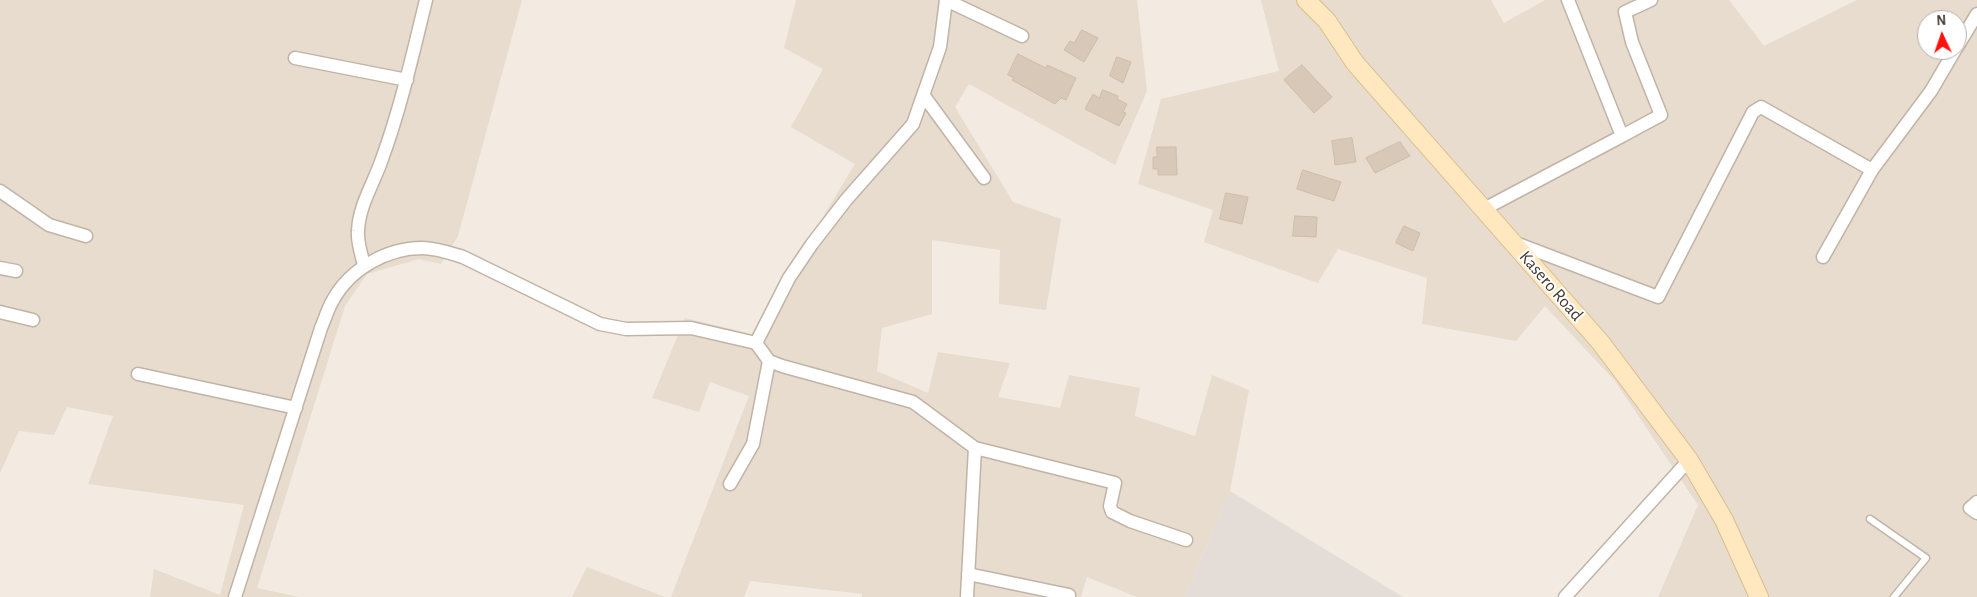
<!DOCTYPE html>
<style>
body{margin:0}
#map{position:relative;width:1977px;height:597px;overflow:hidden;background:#f3ebe1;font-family:"Alegreya Sans",sans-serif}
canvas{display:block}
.north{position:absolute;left:1917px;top:10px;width:50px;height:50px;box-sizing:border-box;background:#fff;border:1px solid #b4b0ad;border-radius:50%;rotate:357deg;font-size:14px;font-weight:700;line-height:20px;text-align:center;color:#443a31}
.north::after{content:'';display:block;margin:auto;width:18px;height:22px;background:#ff120c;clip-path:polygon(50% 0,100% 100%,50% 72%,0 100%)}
</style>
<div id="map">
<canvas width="1977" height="597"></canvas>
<div class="north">N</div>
</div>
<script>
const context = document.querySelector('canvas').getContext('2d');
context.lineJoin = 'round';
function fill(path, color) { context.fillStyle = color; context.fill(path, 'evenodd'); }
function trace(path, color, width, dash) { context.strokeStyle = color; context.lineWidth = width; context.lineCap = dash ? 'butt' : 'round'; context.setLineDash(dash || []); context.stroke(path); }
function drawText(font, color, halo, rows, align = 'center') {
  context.font = font + ' "Alegreya Sans",sans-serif'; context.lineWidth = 4; context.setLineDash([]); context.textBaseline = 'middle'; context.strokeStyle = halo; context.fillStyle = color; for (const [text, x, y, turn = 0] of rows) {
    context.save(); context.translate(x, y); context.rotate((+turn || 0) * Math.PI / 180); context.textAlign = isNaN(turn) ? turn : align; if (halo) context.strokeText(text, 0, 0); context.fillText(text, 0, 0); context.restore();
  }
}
const residential = new Path2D(`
 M 0,0 L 522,0 L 458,236 L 441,264 L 419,259 L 367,274 L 345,306 L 257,588 L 299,597 L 150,597 L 154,569 L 220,595 L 244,505 L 88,484 L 113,416 L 67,407 L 54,435 L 19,431 L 0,473 Z
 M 796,0 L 1137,0 L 1147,91 L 1115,165 L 969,84 L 955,107 L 1013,202 L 1061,219 L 1046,310 L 999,304 L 1000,250 L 932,240 L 932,314 L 882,328 L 877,371 L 928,393 L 938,352 L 1010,363 L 998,397 L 1060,408 L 1069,375 L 1140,388 L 1135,416 L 1195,436 L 1212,375 L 1249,390 L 1230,491 L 1185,597 L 1137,597 L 1087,577 L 1081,597 L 862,597 L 862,594 L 750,581 L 744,597 L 671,597 L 749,396 L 710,382 L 699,412 L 652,398 L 685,318 L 752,334 L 855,164 L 791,127 L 823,69 L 784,48 Z
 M 1261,0 L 1491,0 L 1504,23 L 1545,0 L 1729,0 L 1764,46 L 1857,0 L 1977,0 L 1977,597 L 1658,597 L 1698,505 L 1615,381 L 1545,306 L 1516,341 L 1422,324 L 1427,278 L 1338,249 L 1318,283 L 1204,242 L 1213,210 L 1138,184 L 1161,99 L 1279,71 ZM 1927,20 L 1957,20 L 1957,50 L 1927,50 Z
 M 587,567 L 665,597 L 572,597 Z`);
const industrial = new Path2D(`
 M 1230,491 L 1403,597 L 1185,597 Z`);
const building = new Path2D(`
 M 1082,30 L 1098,38 L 1084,62 L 1064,50 L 1070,41 L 1074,43 Z
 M 1018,54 L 1046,68 L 1047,65 L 1076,78 L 1066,100 L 1061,98 L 1055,104 L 1012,80 L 1014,78 L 1008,75 Z
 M 1117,57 L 1131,62 L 1123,83 L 1110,76 Z
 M 1302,65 L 1332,97 L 1314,113 L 1284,80 Z
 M 1103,90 L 1118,96 L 1117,99 L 1127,104 L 1123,112 L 1126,113 L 1119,126 L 1085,109 L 1093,94 L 1099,98 Z
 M 1352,138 L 1356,162 L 1335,165 L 1332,141 Z
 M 1400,142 L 1410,156 L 1375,173 L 1366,158 Z
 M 1157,147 L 1176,147 L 1177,175 L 1158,175 L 1158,169 L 1153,169 L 1153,157 L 1157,157 Z
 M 1303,170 L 1341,182 L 1334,201 L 1297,189 Z
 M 1226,193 L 1248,197 L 1242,224 L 1220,219 Z
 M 1295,216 L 1317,217 L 1316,237 L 1293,236 Z
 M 1404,226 L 1420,233 L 1413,251 L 1396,243 Z`);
const lane = new Path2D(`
 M 1870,519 L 1926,558 L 1894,597`);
const street = new Path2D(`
 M 946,0 L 1022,36
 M 1957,47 L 1977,14
 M 295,58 L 407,80
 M 924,96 L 984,178
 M 1622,136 L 1661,115 L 1632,42 L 1625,12 L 1651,0
 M 0,191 L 49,225 L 86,236
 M 1484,209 L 1622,136 L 1568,0
 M 1513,242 L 1658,297 L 1753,112 L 1761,107 L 1872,170
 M 1823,257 L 1872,170 L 1931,91 L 1955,50
 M 364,265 C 361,253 357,242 358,231 C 359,205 374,183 382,159 C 401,107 413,53 426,0
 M 0,268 L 16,271
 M 0,312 L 33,320
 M 756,343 L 789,278 L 812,244 L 846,200 L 913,124 L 940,47 L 946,0
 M 138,374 L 296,408
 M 730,484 L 753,444 L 769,361
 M 1977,502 L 1970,508 L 1977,513
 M 968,574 L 1069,595
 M 235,597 L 321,328 C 325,319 328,308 333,300 C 350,269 387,248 422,248 C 436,248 450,253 463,257 L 600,324 L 626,329 L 691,328 L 756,343 L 769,361 L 782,366 L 913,402 L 975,448 L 1115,483 L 1110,506 L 1112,512 L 1130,521 L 1186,540
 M 967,597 L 975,448
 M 1565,597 L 1689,460`);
const secondary = new Path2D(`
 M 1306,0 L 1327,21 L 1355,63 L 1601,343 L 1689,460 L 1724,520 L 1759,597`);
const streetNames = [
 ["Kasero Road",1551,286,49]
];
fill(residential, '#e7dcce');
fill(industrial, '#e4dcd7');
fill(building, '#d8c8b8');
trace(building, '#d1bca8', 1);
trace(lane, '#c1b4a6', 9);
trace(street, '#c1b4a6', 15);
trace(secondary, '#dbbd8d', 20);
trace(lane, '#fff', 6);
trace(street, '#fff', 12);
trace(secondary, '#ffe7bf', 18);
drawText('18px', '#443a31', '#fff', streetNames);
</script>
